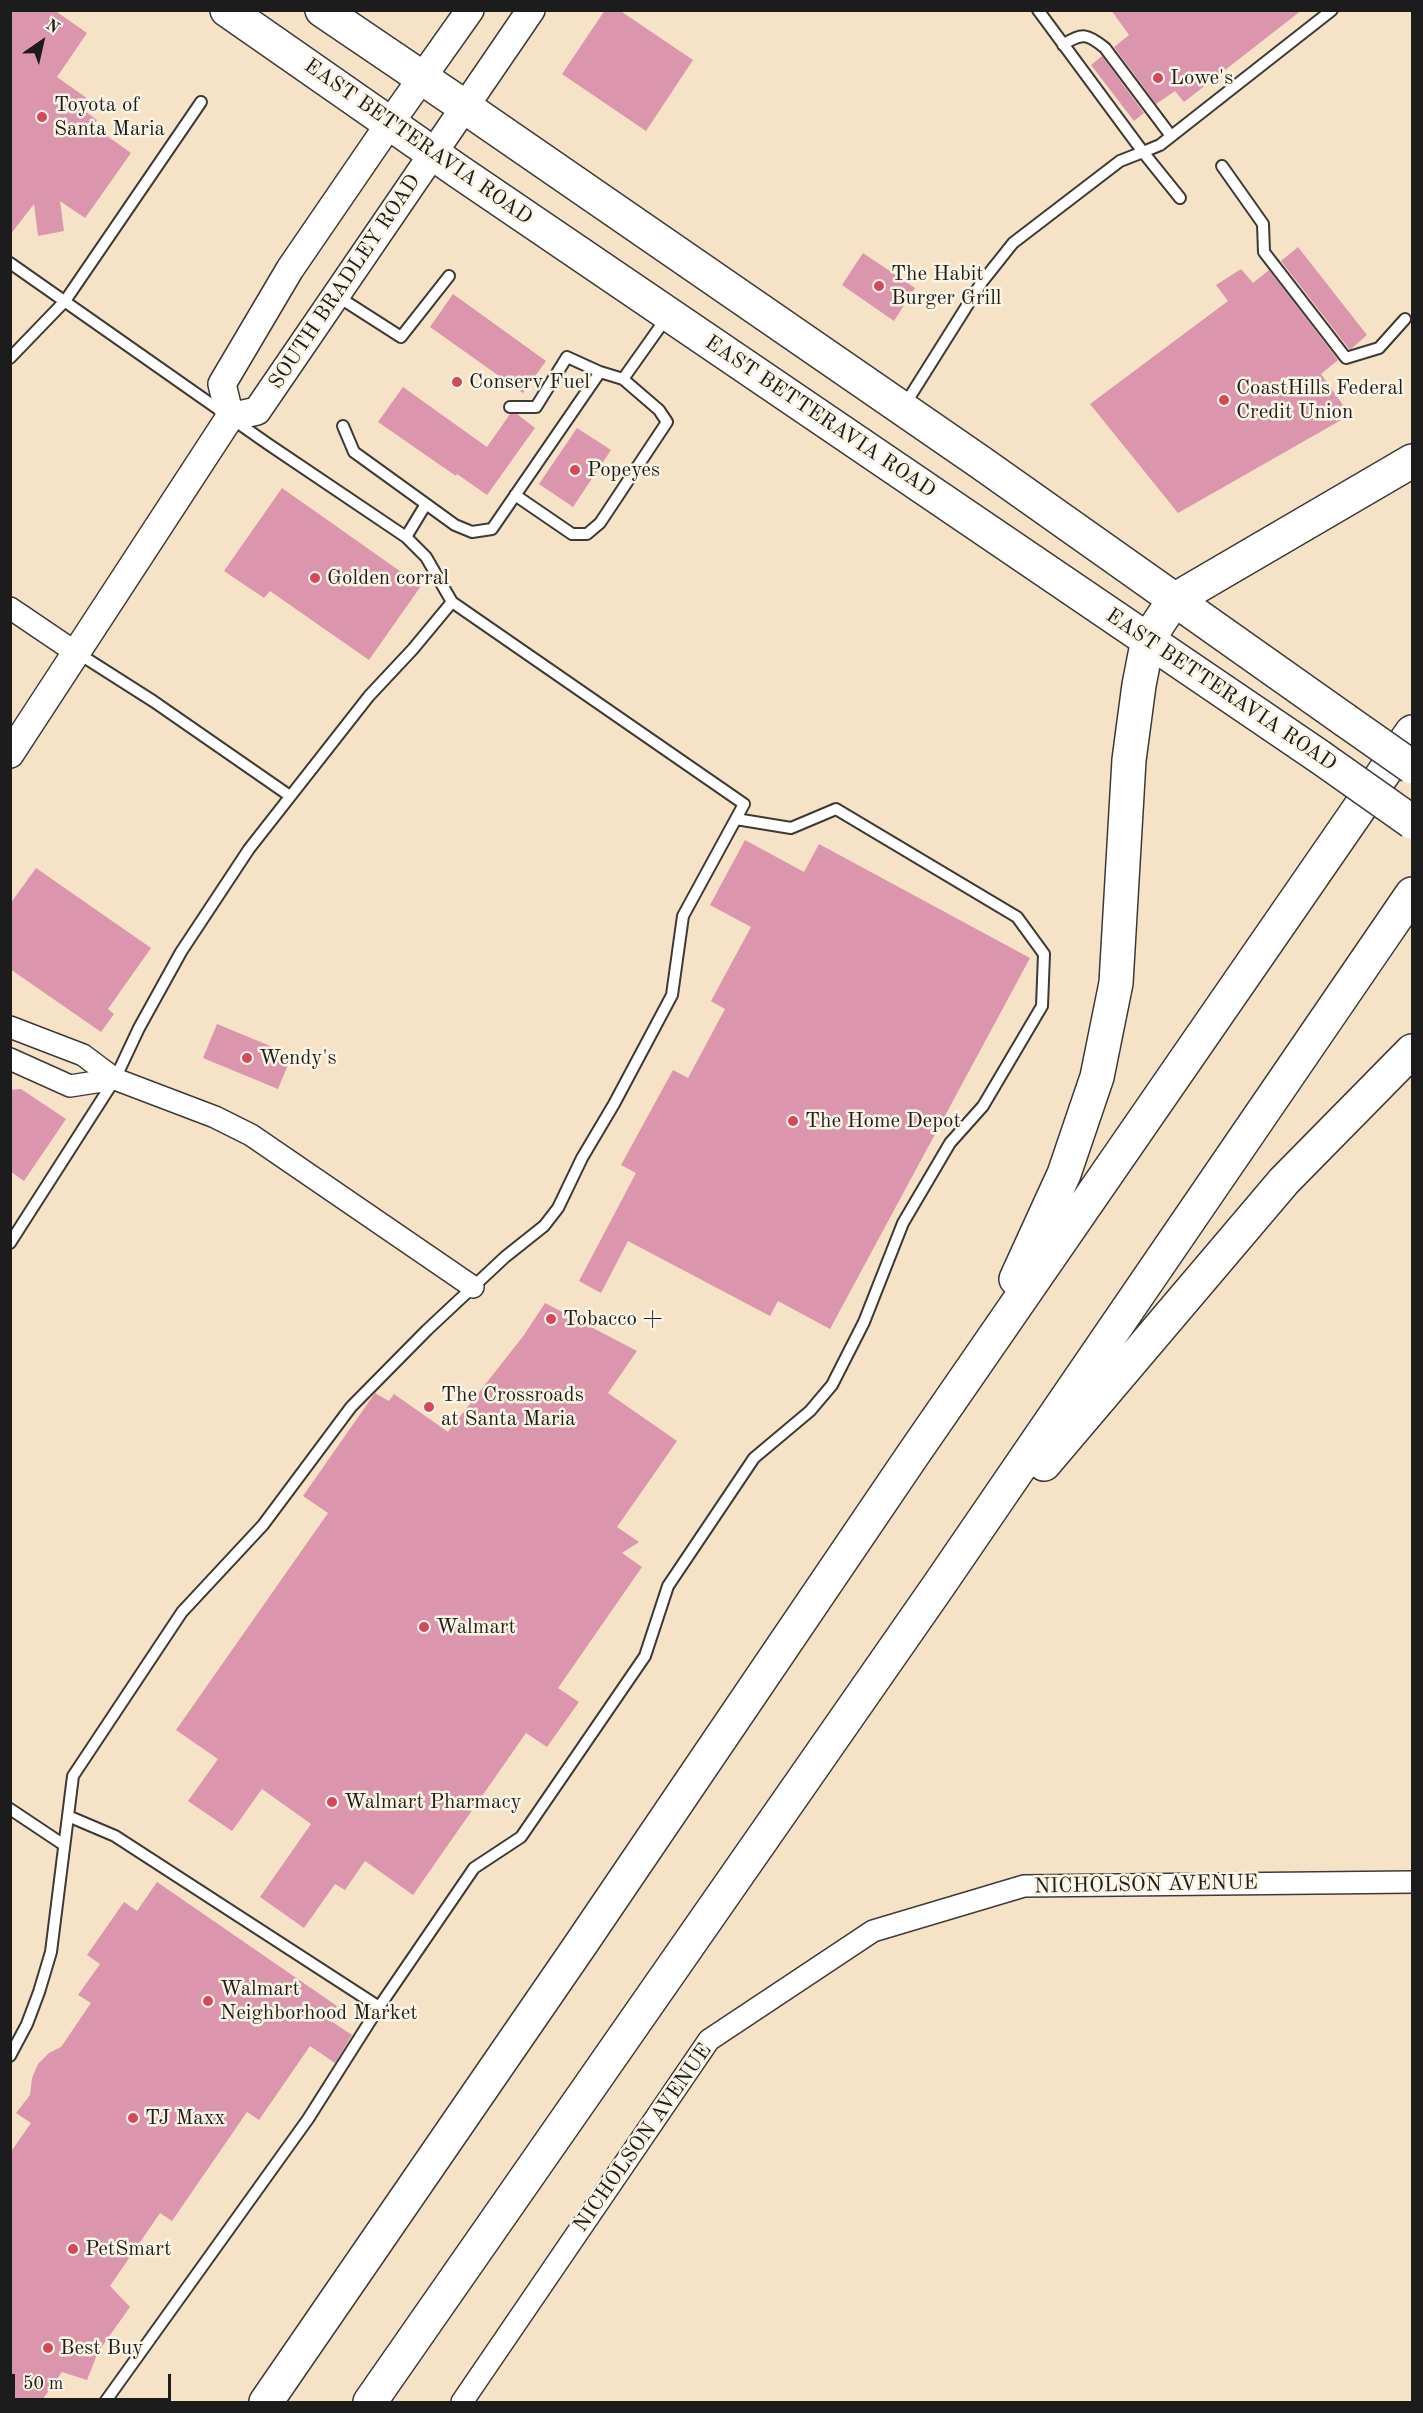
<!DOCTYPE html>
<style>
body{margin:0}
#map{position:relative;width:1423px;height:2413px;overflow:hidden;background:#f6e2c7;font-family:"Old Standard TT",serif}
canvas{display:block}
.frame{position:absolute;inset:0;border:12px solid #1c1c1c;pointer-events:none}
.north{position:absolute;left:12px;top:12px;width:60px;height:60px;-webkit-text-stroke:4px #fcf5e5;paint-order:stroke;rotate:34deg;font-size:16px;font-weight:700;line-height:24px;text-align:center;color:#1c1c1c}
.north::after{content:'';display:block;margin:auto;width:21px;height:27px;background:#1c1c1c;clip-path:polygon(50% 0,100% 100%,50% 72%,0 100%)}
.scale{position:absolute;left:12px;top:2374px;width:159px;height:27px;box-sizing:border-box;border:3px solid #1c1c1c;border-top:0;padding-left:8px;font-size:18px;line-height:21px;white-space:nowrap;color:#1c1c1c;-webkit-text-stroke:4px #fcf5e5;paint-order:stroke}
</style>
<div id="map">
<canvas width="1423" height="2413"></canvas>
<div class="frame"></div>
<div class="north">N</div>
<div class="scale">50 m</div>
</div>
<script>
const context = document.querySelector('canvas').getContext('2d');
context.lineJoin = 'round';
function fill(path, color) { context.fillStyle = color; context.fill(path, 'evenodd'); }
function trace(path, color, width, dash) { context.strokeStyle = color; context.lineWidth = width; context.lineCap = dash ? 'butt' : 'round'; context.setLineDash(dash || []); context.stroke(path); }
function drawText(font, color, halo, rows, align = 'center') {
  context.font = font + ' "Old Standard TT",serif'; context.lineWidth = 5; context.setLineDash([]); context.textBaseline = 'middle'; context.strokeStyle = halo; context.fillStyle = color; for (const [text, x, y, turn = 0] of rows) {
    context.save(); context.translate(x, y); context.rotate((+turn || 0) * Math.PI / 180); context.textAlign = isNaN(turn) ? turn : align; if (halo) context.strokeText(text, 0, 0); context.fillText(text, 0, 0); context.restore();
  }
}
const building = new Path2D(`
 M 10,10 L 54,10 L 87,33 L 57,77 L 88,99 L 82,109 L 97,120 L 93,126 L 131,153 L 85,218 L 60,201 L 64,231 L 38,236 L 34,204 L 10,235 Z
 M 605,10 L 619,10 L 693,60 L 646,131 L 562,74 Z
 M 1111,10 L 1302,10 L 1184,102 L 1175,91 L 1156,104 L 1114,47 L 1129,35 Z
 M 1102,56 L 1144,113 L 1134,121 L 1091,65 Z
 M 1298,247 L 1367,335 L 1351,349 L 1349,349 L 1281,261 Z
 M 863,253 L 915,288 L 894,321 L 842,285 Z
 M 1241,269 L 1253,283 L 1269,270 L 1338,360 L 1321,374 L 1350,415 L 1178,513 L 1090,404 L 1228,301 L 1216,285 Z
 M 453,294 L 546,361 L 523,393 L 430,327 Z
 M 403,387 L 487,447 L 510,414 L 517,414 L 535,428 L 487,495 L 457,474 L 456,476 L 378,422 Z
 M 577,428 L 611,450 L 573,507 L 539,484 Z
 M 282,488 L 421,586 L 369,660 L 270,591 L 264,598 L 224,571 Z
 M 745,840 L 804,872 L 819,844 L 1030,958 L 830,1329 L 778,1301 L 770,1316 L 628,1241 L 601,1293 L 579,1281 L 636,1173 L 621,1165 L 673,1070 L 688,1078 L 725,1009 L 711,1001 L 751,927 L 710,905 Z
 M 36,868 L 151,948 L 108,1009 L 114,1014 L 101,1032 L 10,969 L 10,904 Z
 M 217,1024 L 292,1055 L 278,1089 L 203,1058 Z
 M 21,1089 L 66,1119 L 24,1181 L 10,1171 L 10,1090 Z
 M 545,1303 L 637,1351 L 608,1393 L 677,1441 L 617,1527 L 639,1542 L 622,1553 L 642,1567 L 558,1688 L 579,1702 L 547,1747 L 526,1733 L 413,1895 L 365,1861 L 345,1890 L 335,1884 L 304,1928 L 260,1897 L 311,1824 L 262,1789 L 232,1831 L 188,1801 L 218,1759 L 176,1730 L 328,1513 L 303,1496 L 375,1393 L 389,1401 L 394,1394 L 448,1432 L 524,1335 Z
 M 157,1882 L 337,2006 L 328,2019 L 352,2035 L 335,2063 L 310,2046 L 259,2120 L 247,2112 L 172,2221 L 160,2213 L 110,2286 L 130,2307 L 98,2352 L 87,2380 L 62,2372 L 40,2403 L 10,2403 L 10,2153 L 31,2123 L 16,2113 L 30,2095 L 32,2078 L 38,2064 L 49,2053 L 61,2047 L 91,2003 L 78,1995 L 100,1964 L 87,1955 L 124,1902 L 137,1911 Z`);
const service = new Path2D(`
 M 1063,45 C 1082,32 1088,34 1105,48 L 1171,136
 M 1222,166 L 1263,224 L 1264,252 L 1346,358 L 1379,348 L 1405,319
 M 1180,198 L 1143,152 L 1160,145 L 1332,10
 M 10,263 L 268,444 L 406,537 L 426,557 L 452,602
 M 337,296 L 401,337 L 449,276
 M 10,358 L 65,301 L 201,102
 M 904,406 L 982,282 L 1013,243 L 1120,161 L 1143,152 L 1038,10
 M 510,407 L 536,407 L 567,357 L 600,372 L 623,379 L 667,317
 M 343,426 L 354,452 L 426,504 L 406,537
 M 515,495 L 572,534 L 587,534 L 600,523 L 667,422 L 659,410 L 623,379
 M 426,504 L 455,525 L 472,532 L 492,529 L 600,372
 M 76,652 L 153,701 L 290,796
 M 10,1243 L 115,1079 L 139,1028 L 181,952 L 249,849 L 369,696 L 413,649 L 452,602 L 744,804 L 683,916 L 672,995 L 614,1104 L 582,1158 L 558,1208 L 544,1226 L 505,1257 L 427,1330 L 351,1407 L 263,1525 L 182,1612 L 73,1776 L 51,1952 L 39,1992 L 27,2024 L 10,2056
 M 10,1809 L 64,1845
 M 68,1816 L 115,1836 L 379,2007
 M 105,2402 L 308,2119 L 379,2007 L 474,1868 L 521,1837 L 645,1656 L 668,1586 L 754,1458 L 810,1411 L 832,1385 L 864,1322 L 903,1223 L 950,1143 L 983,1106 L 1042,1006 L 1044,954 L 1017,917 L 836,809 L 791,828 L 736,819`);
const minor = new Path2D(`
 M 10,608 L 75,652
 M 10,1027 L 83,1055 L 115,1079 L 215,1117 L 251,1135 L 473,1287
 M 10,1059 L 70,1086 L 115,1079
 M 462,2402 L 709,2040 L 873,1931 L 1024,1886 L 1412,1882`);
const tertiary = new Path2D(`
 M 230,417 L 222,384 L 290,269 L 390,123 L 470,10
 M 10,754 L 230,417 L 257,411 L 531,10`);
const trunk = new Path2D(`
 M 227,10 L 458,171 L 1320,757
 M 322,10 L 465,107 L 980,462 L 1345,720`);
const motorway = new Path2D(`
 M 1016,1279 L 1064,1174 L 1097,1077 L 1116,983 L 1129,760 L 1139,685 L 1148,639 L 1174,600 L 1412,461
 M 1044,1464 L 1284,1181 L 1412,1051
 M 266,2402 L 581,1944 L 912,1456 L 1412,732
 M 370,2402 L 937,1588 L 1412,894`);
const trunkBridge = new Path2D(`
 M 1345,720 L 1412,767
 M 1320,757 L 1412,822`);
const markers = [
 [1158,78,6,"#d1495b"],
 [42,117,6,"#d1495b"],
 [879,286,6,"#d1495b"],
 [457,382,6,"#d1495b"],
 [1224,400,6,"#d1495b"],
 [575,470,6,"#d1495b"],
 [315,578,6,"#d1495b"],
 [247,1058,6,"#d1495b"],
 [793,1121,6,"#d1495b"],
 [551,1319,6,"#d1495b"],
 [429,1407,6,"#d1495b"],
 [424,1627,6,"#d1495b"],
 [332,1802,6,"#d1495b"],
 [208,2001,6,"#d1495b"],
 [133,2118,6,"#d1495b"],
 [73,2249,6,"#d1495b"],
 [48,2348,6,"#d1495b"]
];
const poiNames = [
 ["Lowe's",1170,78],
 ["Toyota of",54,105],
 ["Santa Maria",54,129],
 ["The Habit",891,274],
 ["Burger Grill",891,298],
 ["Conserv Fuel",469,382],
 ["CoastHills Federal",1236,388],
 ["Credit Union",1236,412],
 ["Popeyes",587,470],
 ["Golden corral",327,578],
 ["Wendy's",259,1058],
 ["The Home Depot",805,1121],
 ["Tobacco +",563,1319],
 ["The Crossroads",441,1395],
 ["at Santa Maria",441,1419],
 ["Walmart",436,1627],
 ["Walmart Pharmacy",344,1802],
 ["Walmart",220,1989],
 ["Neighborhood Market",220,2013],
 ["TJ Maxx",145,2118],
 ["PetSmart",85,2249],
 ["Best Buy",60,2348]
];
const streetNames = [
 ["EAST BETTERAVIA ROAD",418,142,35],
 ["SOUTH BRADLEY ROAD",345,282,-56],
 ["EAST BETTERAVIA ROAD",820,417,34],
 ["EAST BETTERAVIA ROAD",1221,690,34],
 ["NICHOLSON AVENUE",1146,1885,-1],
 ["NICHOLSON AVENUE",643,2138,-55]
];
fill(building, '#db96ad');
trace(service, '#3d3a36', 14);
trace(minor, '#3d3a36', 24);
trace(tertiary, '#3d3a36', 30);
trace(trunk, '#3d3a36', 36);
trace(motorway, '#3d3a36', 36);
trace(service, '#fff', 10);
trace(minor, '#fff', 21);
trace(tertiary, '#fff', 27);
trace(trunk, '#fff', 33);
trace(motorway, '#fff', 33);
trace(trunkBridge, '#3d3a36', 36, []);
trace(trunkBridge, '#fff', 33);
for (const [x, y, r, color] of markers) { const dot = new Path2D(); dot.arc(x, y, r, 0, 2 * Math.PI); context.fillStyle = color; context.fill(dot); trace(dot, '#fcf5e5', 2); }
drawText('21px', '#1c1c1c', '#fcf5e5', poiNames, 'left');
drawText('21px', '#1c1c1c', '#fcf5e5', streetNames);
</script>
